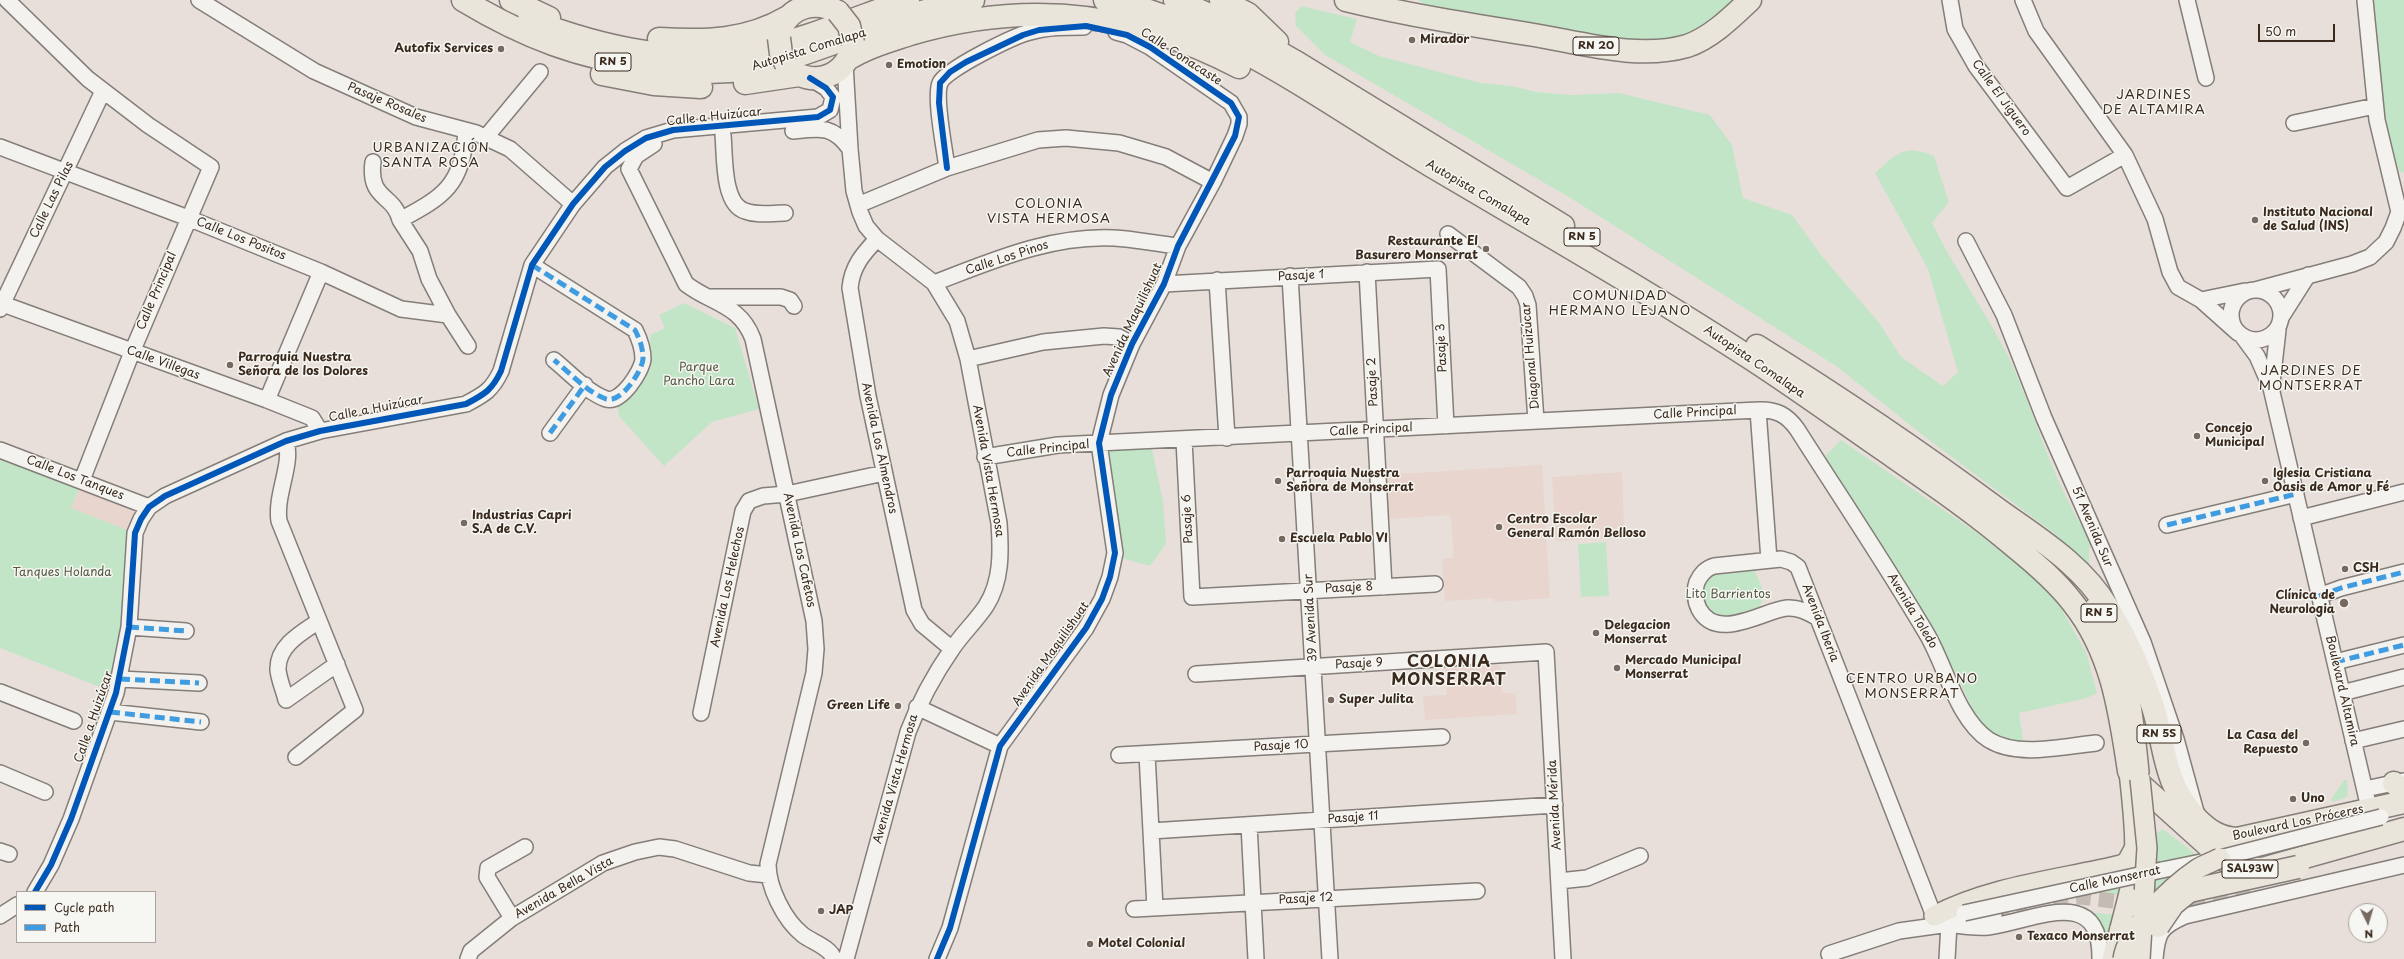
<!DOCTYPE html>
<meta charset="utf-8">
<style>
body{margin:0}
#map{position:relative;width:2404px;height:959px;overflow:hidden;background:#e8dfdb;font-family:"Playpen Sans",sans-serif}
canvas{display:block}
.legend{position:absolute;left:16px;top:891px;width:140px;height:52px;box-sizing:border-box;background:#f6f6f2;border:1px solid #aba49d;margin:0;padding:5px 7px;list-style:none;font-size:12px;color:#3b2a1e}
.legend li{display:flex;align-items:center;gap:8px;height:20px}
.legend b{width:20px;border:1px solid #aba49d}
.north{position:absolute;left:2348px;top:903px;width:40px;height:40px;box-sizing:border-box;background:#f6f6f2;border:1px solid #aba49d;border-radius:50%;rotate:175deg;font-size:11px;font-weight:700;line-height:16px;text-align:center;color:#3b2a1e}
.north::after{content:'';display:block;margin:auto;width:14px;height:18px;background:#786960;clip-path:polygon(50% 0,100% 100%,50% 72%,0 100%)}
.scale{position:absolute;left:2258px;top:24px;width:77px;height:18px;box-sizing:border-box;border:2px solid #3b2a1e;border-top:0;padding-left:5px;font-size:12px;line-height:14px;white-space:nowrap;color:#3b2a1e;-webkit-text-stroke:3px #f6f6f2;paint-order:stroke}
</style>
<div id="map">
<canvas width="2404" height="959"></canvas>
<ul class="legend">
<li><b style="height:5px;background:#0057b8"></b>Cycle path</li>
<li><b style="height:5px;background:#3f9ce0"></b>Path</li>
</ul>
<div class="north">N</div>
<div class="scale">50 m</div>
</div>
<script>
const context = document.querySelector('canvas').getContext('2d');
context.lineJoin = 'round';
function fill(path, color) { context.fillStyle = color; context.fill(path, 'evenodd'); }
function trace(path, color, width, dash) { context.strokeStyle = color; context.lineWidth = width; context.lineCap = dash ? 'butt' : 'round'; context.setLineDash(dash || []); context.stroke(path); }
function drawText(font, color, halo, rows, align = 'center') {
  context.font = font + ' "Playpen Sans",sans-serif'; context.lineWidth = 3; context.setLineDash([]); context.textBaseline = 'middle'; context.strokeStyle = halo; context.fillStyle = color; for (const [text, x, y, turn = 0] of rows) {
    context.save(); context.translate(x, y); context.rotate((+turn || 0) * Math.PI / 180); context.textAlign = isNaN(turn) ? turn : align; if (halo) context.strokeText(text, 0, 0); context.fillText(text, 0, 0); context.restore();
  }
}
const built = new Path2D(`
 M 1542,465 L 1550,598 L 1495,602 L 1494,598 L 1445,601 L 1442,559 L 1454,558 L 1451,515 L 1387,519 L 1384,475 Z
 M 1622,472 L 1624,526 L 1619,527 L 1605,538 L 1556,541 L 1552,477 Z
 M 80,487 L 136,512 L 127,530 L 71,508 Z
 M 1500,665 L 1502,693 L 1515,693 L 1517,714 L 1425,720 L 1423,696 L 1447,695 L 1445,668 Z`);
const green = new Path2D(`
 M 1418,0 L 1737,0 L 1695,33 L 1647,44 L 1432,9 Z
 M 2373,0 L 2404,0 L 2404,172 L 2400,173 L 2386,133 Z
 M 1301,6 L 1357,19 L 1350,42 L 1379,56 L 1481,83 L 1512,86 L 1536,92 L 1571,95 L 1619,93 L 1710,115 L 1732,145 L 1743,198 L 1792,215 L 1821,255 L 1880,324 L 1901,357 L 1943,386 L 1958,372 L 1928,269 L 1875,173 C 1898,153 1903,144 1934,156 L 1949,202 L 1932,223 C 1955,270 1987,313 2010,360 C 2038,420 2053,485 2091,540 L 2089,550 L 2089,572 L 2054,533 L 1925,437 L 1836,366 L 1572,199 L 1325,55 L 1296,26 L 1295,14 Z
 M 684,303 L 735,328 L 759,409 L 712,422 L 664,466 L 619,416 L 617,404 L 651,369 L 650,335 L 665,328 L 659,315 Z
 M 1841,440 L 1973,530 L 2050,589 L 2086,652 L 2097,693 L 2087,698 L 2019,713 L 2023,739 L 2021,745 L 1988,732 L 1975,716 L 1959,679 L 1825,456 Z
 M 1152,449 L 1163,501 L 1166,544 L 1150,566 L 1121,558 L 1122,549 L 1109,450 Z
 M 0,454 L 80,487 L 71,508 L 127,530 L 122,625 L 113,674 L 105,689 L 0,648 Z
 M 1606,542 L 1609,596 L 1581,597 L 1578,544 Z
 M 1754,569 L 1765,594 L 1759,608 L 1728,621 L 1707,613 L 1702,592 L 1708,577 L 1721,573 Z
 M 2344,780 L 2347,780 L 2348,795 L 2345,798 L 2332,802 L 2331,799 Z
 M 2163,829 L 2223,875 L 2185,888 L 2138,896 L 2139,845 Z
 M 2123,881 L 2121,895 L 2073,892 Z
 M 2087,912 L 2117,915 L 2107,959 L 2102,928 Z`);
const minorTunnel = new Path2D(`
 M 2053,899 L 2080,897 L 2138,904
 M 2168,909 L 2253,887
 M 1994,915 L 2026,906`);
const minor = new Path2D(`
 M 7,0 L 88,79 L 148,125 L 211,167 L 132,352 L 82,480
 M 199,0 L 314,71 L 416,117 L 476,133 L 510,149 L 573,204
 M 1950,0 L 1955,29 L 1976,66 L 2067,188 L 2125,155
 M 2023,0 L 2036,31 L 2125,155 L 2155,219 L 2170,272 L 2178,287 L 2201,300 L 2238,333
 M 2187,0 L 2206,78
 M 845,64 L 850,149 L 854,191 L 860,212 L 866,226 L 877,239 L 934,283 L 957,321 L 968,359 L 999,523 C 1001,551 1002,581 986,606 C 976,621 962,634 952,649 C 934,675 919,703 908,732 L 846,959
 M 2294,123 L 2375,106
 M 793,131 C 820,128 833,125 850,149
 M 723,135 C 725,154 722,204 745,211 C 758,216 772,213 785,213
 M 486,137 L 540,72
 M 0,147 L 188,218 L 321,272 L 401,309 L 448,315 L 468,346
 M 373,162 C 368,200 394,194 400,220 C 445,196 462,185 466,131
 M 947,168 C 945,151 934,97 940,83 C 946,69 1014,36 1030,32 C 1048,27 1066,27 1084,27
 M 629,169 L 686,284 C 712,304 740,304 753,339 L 814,621 L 816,649 L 814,673 L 768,864 C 768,887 784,920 803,935 C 812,942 830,947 834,959
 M 629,169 L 636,156 L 654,144
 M 858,205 L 947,168 L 1038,140 L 1066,138 L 1119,143 L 1166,157 L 1213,182
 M 400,220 L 420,251 L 429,279 L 448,315
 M 1448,234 L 1519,287 L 1525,296 L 1528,305 L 1536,421
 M 877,239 C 863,254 852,266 850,288 L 868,396 L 914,610 L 922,624 L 952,649
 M 1966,241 L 2004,315 L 2044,418 L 2143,642 L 2176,739 L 2196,812
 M 532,265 L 635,330 C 640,340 643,348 643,359 C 642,371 621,404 606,399 C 587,392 570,373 554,360
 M 1367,272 L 1384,587
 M 1290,276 L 1330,959
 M 1217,280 L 1227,438
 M 934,283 C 992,261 1050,235 1114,238 C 1135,239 1156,244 1178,246
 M 1164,284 L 1438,269 L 1446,426
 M2231 315a25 25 0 1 1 50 0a25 25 0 1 1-50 0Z
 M 2255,290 L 2352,264 L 2370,257 L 2386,242 L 2393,228 L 2399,212 L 2377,120 L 2365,0
 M 711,297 L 781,297 L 790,300 L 794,306
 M 2201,300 L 2245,291
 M 0,303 L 267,400 L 312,418 L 320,431
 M 0,309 L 103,91
 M 2282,316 L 2308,275
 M 2243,337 L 2257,356 L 2271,388 L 2369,808
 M 968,359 L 1043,342 L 1104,336 L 1119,337 L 1132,344
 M 2272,383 L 2278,330
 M 267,400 L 321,272
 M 1758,410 L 1769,560
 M 550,433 L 585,385
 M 1184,440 L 1192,597 L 1435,584
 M 286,441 C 293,465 275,494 279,521 L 355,710 L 296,757
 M 0,450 L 149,507
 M 985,457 L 1058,445 L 1758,410 C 1776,409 1787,415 1797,429 C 1841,498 1887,566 1928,636 C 1946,668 1958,720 1989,740 C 2018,758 2064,746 2096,743
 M 2301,518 L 2404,492
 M 2167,525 L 2296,494
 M 2319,596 L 2341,588 L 2404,572
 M 1816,617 C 1807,612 1798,607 1787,608 C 1764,610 1717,643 1699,609 C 1695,601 1694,590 1697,582 C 1701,574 1705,569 1714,566 L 1781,559 L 1791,562 L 1798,567 L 1934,916
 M 319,621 C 301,633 277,646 278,670 C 279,680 284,691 286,700 L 337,664
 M 129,627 L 186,631
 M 2335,662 L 2404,645
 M 1196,674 L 1546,652 L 1563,959
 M 120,679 L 199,683
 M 0,692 L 74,721
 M 2342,693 L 2404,677
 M 917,707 L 1000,746
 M 110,712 L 201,722
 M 701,713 L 743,511 L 749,501 L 763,496 L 787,494 L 884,473
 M 2353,741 L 2404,729
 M 1147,754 L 1155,908
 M 1119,755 L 1442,737
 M 0,773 L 45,792
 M 2365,789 L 2403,781
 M 1249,825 L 1256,959
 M 1151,831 L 1555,805
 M 0,851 L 9,854
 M 2162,870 L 2206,861
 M 1559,881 L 1587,878 L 1640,856
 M 35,892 L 51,865 L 71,819 L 116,693 L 129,627 L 135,533 L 141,519 L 149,507 L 165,496 L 286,441 L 320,431 L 466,404 C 485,394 492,390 501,371 L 532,265 L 573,204 L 605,167 L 625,151 L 646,138 L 673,130 L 818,117 L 830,110 L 833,97 L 826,88 L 810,78
 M 1134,909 L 1477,891
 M 0,916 L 17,905
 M 512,918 L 487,877 L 488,868 L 525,847
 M 1949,924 C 1962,926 1975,928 1988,927 C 2033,921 2101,883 2100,959
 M 1829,954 L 1899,931 L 1949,924 L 1994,915
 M 468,959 L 471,951 L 512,918 L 603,863 L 635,852 L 659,847 L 675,849 L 749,873 L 768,875
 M 937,959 L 950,928 L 1000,746 L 1086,628 L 1102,599 L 1110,577 L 1115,553 L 1099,443 L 1111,395 L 1132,344 L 1164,284 L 1178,246 L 1213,182 L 1235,136 L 1239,124 L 1239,117 L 1231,103 L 1150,47 L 1127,35 L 1116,32
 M 1947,959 L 1949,924
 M 2155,959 C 2157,933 2160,927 2185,916 L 2404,865`);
const major = new Path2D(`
 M 2095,607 C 2129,655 2133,714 2139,772
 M 2128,897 C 2140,855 2133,813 2129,771
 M 1934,916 C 1992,886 2058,880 2121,865 L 2127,862 L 2135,847
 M 2112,959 L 2120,928`);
const highway = new Path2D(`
 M 463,0 C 526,38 578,57 652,68 C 693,73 733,75 774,63 C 841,44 905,11 973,0
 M 511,0 L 549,18
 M 1105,0 C 1221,21 1330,106 1430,165 C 1535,227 1642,288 1744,354 C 1791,384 1836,417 1881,448 C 1927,480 1973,511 2015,547 C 2036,564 2056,581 2073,603 C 2112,652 2120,711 2129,771 L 2133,778 L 2223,859 L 2237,867 L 2262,869 L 2404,829
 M 1175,0 L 1228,23 L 1294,61 L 1563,226
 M 1221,0 L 1248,14 L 1277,42
 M 1346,0 C 1408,15 1471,25 1534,35 C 1582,43 1638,60 1687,46 C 1711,38 1732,17 1750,0
 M 529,20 C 600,47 678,66 755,50 C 807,39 858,17 908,0
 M 781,29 C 791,5 817,0 838,12
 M 659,39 C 706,42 747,41 788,17
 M 848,59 C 867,47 889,41 910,34 C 1025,0 1133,11 1239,67
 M 788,67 C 810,89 847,77 852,46
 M 602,74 L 654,84 L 701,87
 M 745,83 L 799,75
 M 1757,346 C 1839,397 1919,451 1996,508 C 2037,538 2081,563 2108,608 C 2126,638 2142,673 2153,707 C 2167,752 2162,781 2197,819 C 2209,831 2220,838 2237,839 L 2404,802
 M 2394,783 L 2404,791`);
const minorBridge = new Path2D(`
 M 2220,858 L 2381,817
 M 1964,913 L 2162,870`);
const majorBridge = new Path2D(`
 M 2120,928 L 2128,897
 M 2123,959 C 2127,928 2172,886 2197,869 C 2204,865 2212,862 2220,858
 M 2140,959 L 2147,848 L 2140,779`);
const highwayBridge = new Path2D(`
 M 838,12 L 849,26 L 853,43
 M 779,38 L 781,54 L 786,64
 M 2158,926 L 2173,904 L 2189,891 L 2298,867`);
const quiet = new Path2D(`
 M 532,265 L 635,330 C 640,340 643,348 643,359 C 642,371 621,404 606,399 C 587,392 570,373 554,360
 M 550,433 L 585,385
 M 2167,525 L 2296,494
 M 2319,596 L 2341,588 L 2404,572
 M 129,627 L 186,631
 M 2335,662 L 2404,645
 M 120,679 L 199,683
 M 110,712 L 201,722`);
const cycleway = new Path2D(`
 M 35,892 L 51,865 L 71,819 L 116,693 L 129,627 L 135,533 L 141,519 L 149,507 L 165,496 L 286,441 L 320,431 L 466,404 C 485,394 492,390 501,371 L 532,265 L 573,204 L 605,167 L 625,151 L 646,138 L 673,130 L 818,117 L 830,110 L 833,97 L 826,88 L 810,78
 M 937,959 L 950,928 L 1000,746 L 1086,628 L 1102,599 L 1110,577 L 1115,553 L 1099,443 L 1111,395 L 1132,344 L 1164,284 L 1178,246 L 1235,136 L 1239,117 L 1231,103 L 1150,47 L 1127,35 L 1086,26 L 1039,30 L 1023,35 L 966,62 L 950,72 L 940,83 L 939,103 L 947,168`);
const markers = [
 [1412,40,4,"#786960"],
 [501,49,4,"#786960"],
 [889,65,4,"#786960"],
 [2255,220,4,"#786960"],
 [1486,249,4,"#786960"],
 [230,365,4,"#786960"],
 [2197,436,4,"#786960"],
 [1278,481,4,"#786960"],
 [2265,481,4,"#786960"],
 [464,523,4,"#786960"],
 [1499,527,4,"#786960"],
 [1282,539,4,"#786960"],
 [2345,569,4,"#786960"],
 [2344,603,5,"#786960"],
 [1596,633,4,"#786960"],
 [1617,668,4,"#786960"],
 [1331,700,4,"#786960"],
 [898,706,4,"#786960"],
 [2306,743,4,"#786960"],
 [2293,799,4,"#786960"],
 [821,911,4,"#786960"],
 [2019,937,4,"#786960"],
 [1090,944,4,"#786960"]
];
const shields = [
 [1596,46,46],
 [613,62,36],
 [1582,237,36],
 [2099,613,36],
 [2159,734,44],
 [2250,869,56]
];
const shieldNames = [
 ["RN 20",1596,46],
 ["RN 5",613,62],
 ["RN 5",1582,237],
 ["RN 5",2099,613],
 ["RN 5S",2159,734],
 ["SAL93W",2250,869]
];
const poiNames = [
 ["Mirador",1420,40],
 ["Autofix Services",493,49,"right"],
 ["Emotion",897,65],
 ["Instituto Nacional",2263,213],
 ["de Salud (INS)",2263,227],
 ["Restaurante El",1478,242,"right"],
 ["Basurero Monserrat",1478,256,"right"],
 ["Parroquia Nuestra",238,358],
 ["Señora de los Dolores",238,372],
 ["Concejo",2205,429],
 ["Municipal",2205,443],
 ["Parroquia Nuestra",1286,474],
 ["Señora de Monserrat",1286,488],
 ["Iglesia Cristiana",2273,474],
 ["Oasis de Amor y Fé",2273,488],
 ["Industrias Capri",472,516],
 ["S.A de C.V.",472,530],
 ["Centro Escolar",1507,520],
 ["General Ramón Belloso",1507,534],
 ["Escuela Pablo VI",1290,539],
 ["CSH",2353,569],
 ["Clínica de",2335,596,"right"],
 ["Neurologia",2335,610,"right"],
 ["Delegacion",1604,626],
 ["Monserrat",1604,640],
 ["Mercado Municipal",1625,661],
 ["Monserrat",1625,675],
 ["Super Julita",1339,700],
 ["Green Life",890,706,"right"],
 ["La Casa del",2298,736,"right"],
 ["Repuesto",2298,750,"right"],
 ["Uno",2301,799],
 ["JAP",829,911],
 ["Texaco Monserrat",2027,937],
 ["Motel Colonial",1098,944]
];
const streetNames = [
 ["Autopista Comalapa",809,50,-17],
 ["Calle Conacaste",1181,57,33],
 ["Calle El Jiguero",2001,98,54],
 ["Pasaje Rosales",387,103,23],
 ["Calle a Huizúcar",714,117,-6],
 ["Autopista Comalapa",1478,193,30],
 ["Calle Las Pilas",52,200,-64],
 ["Calle Los Positos",241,239,22],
 ["Calle Los Pinos",1007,258,-18],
 ["Pasaje 1",1301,276,-3],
 ["Calle Principal",157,291,-67],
 ["Avenida Maquilishuat",1133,320,-65],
 ["Pasaje 3",1442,348,-93],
 ["Diagonal Huizúcar",1531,356,-95],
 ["Autopista Comalapa",1754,362,34],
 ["Calle Villegas",163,363,20],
 ["Pasaje 2",1373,382,-93],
 ["Calle a Huizúcar",376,409,-11],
 ["Calle Principal",1695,413,-3],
 ["Calle Principal",1371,430,-3],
 ["Avenida Los Almendros",879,448,78],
 ["Calle Principal",1048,449,-6],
 ["Avenida Vista Hermosa",988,471,80],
 ["Calle Los Tanques",75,478,21],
 ["Pasaje 6",1188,519,-93],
 ["51 Avenida Sur",2092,527,67],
 ["Avenida Los Cafetos",799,550,78],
 ["Avenida Los Helechos",728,587,-78],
 ["Pasaje 8",1349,588,-3],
 ["Avenida Toledo",1912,611,59],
 ["39 Avenida Sur",1311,618,-93],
 ["Avenida Iberia",1820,623,69],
 ["Avenida Maquilishuat",1051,654,-55],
 ["Pasaje 9",1359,664,-3],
 ["Boulevard Altamira",2342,691,77],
 ["Calle a Huizúcar",94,717,-71],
 ["Pasaje 10",1281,746,-3],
 ["Avenida Vista Hermosa",896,779,-74],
 ["Avenida Mérida",1555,805,-93],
 ["Pasaje 11",1353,818,-4],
 ["Boulevard Los Próceres",2298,823,-12],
 ["Calle Monserrat",2115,880,-12],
 ["Avenida Bella Vista",564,888,-30],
 ["Pasaje 12",1306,899,-3]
];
const parkNames = [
 ["Parque",699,368],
 ["Pancho Lara",699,382],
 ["Tanques Holanda",62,573],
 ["Lito Barrientos",1728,595]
];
const neighbourhoodNames = [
 ["JARDINES",2154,95],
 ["DE ALTAMIRA",2154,110],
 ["URBANIZACIÓN",431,148],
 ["SANTA ROSA",431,163],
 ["COLONIA",1049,204],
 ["VISTA HERMOSA",1049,219],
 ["COMUNIDAD",1620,296],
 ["HERMANO LEJANO",1620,311],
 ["JARDINES DE",2311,371],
 ["MONTSERRAT",2311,386],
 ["CENTRO URBANO",1912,679],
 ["MONSERRAT",1912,694]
];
const districtNames = [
 ["COLONIA",1449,663],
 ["MONSERRAT",1449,681]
];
fill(built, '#e8d5cd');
fill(green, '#c3e5c7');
trace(minorTunnel, '#c5bbb5', 15, [15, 8]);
trace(minor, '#847d78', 18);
trace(major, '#847d78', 22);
trace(highway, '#847d78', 25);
trace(minor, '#f3f2ef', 15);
trace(major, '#eae5db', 19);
trace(highway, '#eae5db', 22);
trace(minorBridge, '#847d78', 18, []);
trace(majorBridge, '#847d78', 22, []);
trace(highwayBridge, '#847d78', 25, []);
trace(minorBridge, '#f3f2ef', 15);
trace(majorBridge, '#eae5db', 19);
trace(highwayBridge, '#eae5db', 22);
trace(quiet, '#3f9ce0', 5, [10, 5]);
trace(cycleway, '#0057b8', 6);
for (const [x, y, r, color] of markers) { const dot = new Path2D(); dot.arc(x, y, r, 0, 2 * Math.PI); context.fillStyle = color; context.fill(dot); trace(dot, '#f6f6f2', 1.5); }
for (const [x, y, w] of shields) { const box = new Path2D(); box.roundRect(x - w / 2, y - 9, w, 18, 3); context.fillStyle = '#f6f6f2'; context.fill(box); trace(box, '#3b2a1e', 1); }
drawText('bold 11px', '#3b2a1e', null, shieldNames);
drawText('bold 12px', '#3b2a1e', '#f6f6f2', poiNames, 'left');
drawText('12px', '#3b2a1e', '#f6f6f2', streetNames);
drawText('12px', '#555a44', '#f6f6f2', parkNames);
context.letterSpacing = '1px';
drawText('13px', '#3b2a1e', '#f6f6f2', neighbourhoodNames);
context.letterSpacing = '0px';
context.letterSpacing = '1px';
drawText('bold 16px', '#3b2a1e', '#f6f6f2', districtNames);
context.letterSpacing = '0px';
</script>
